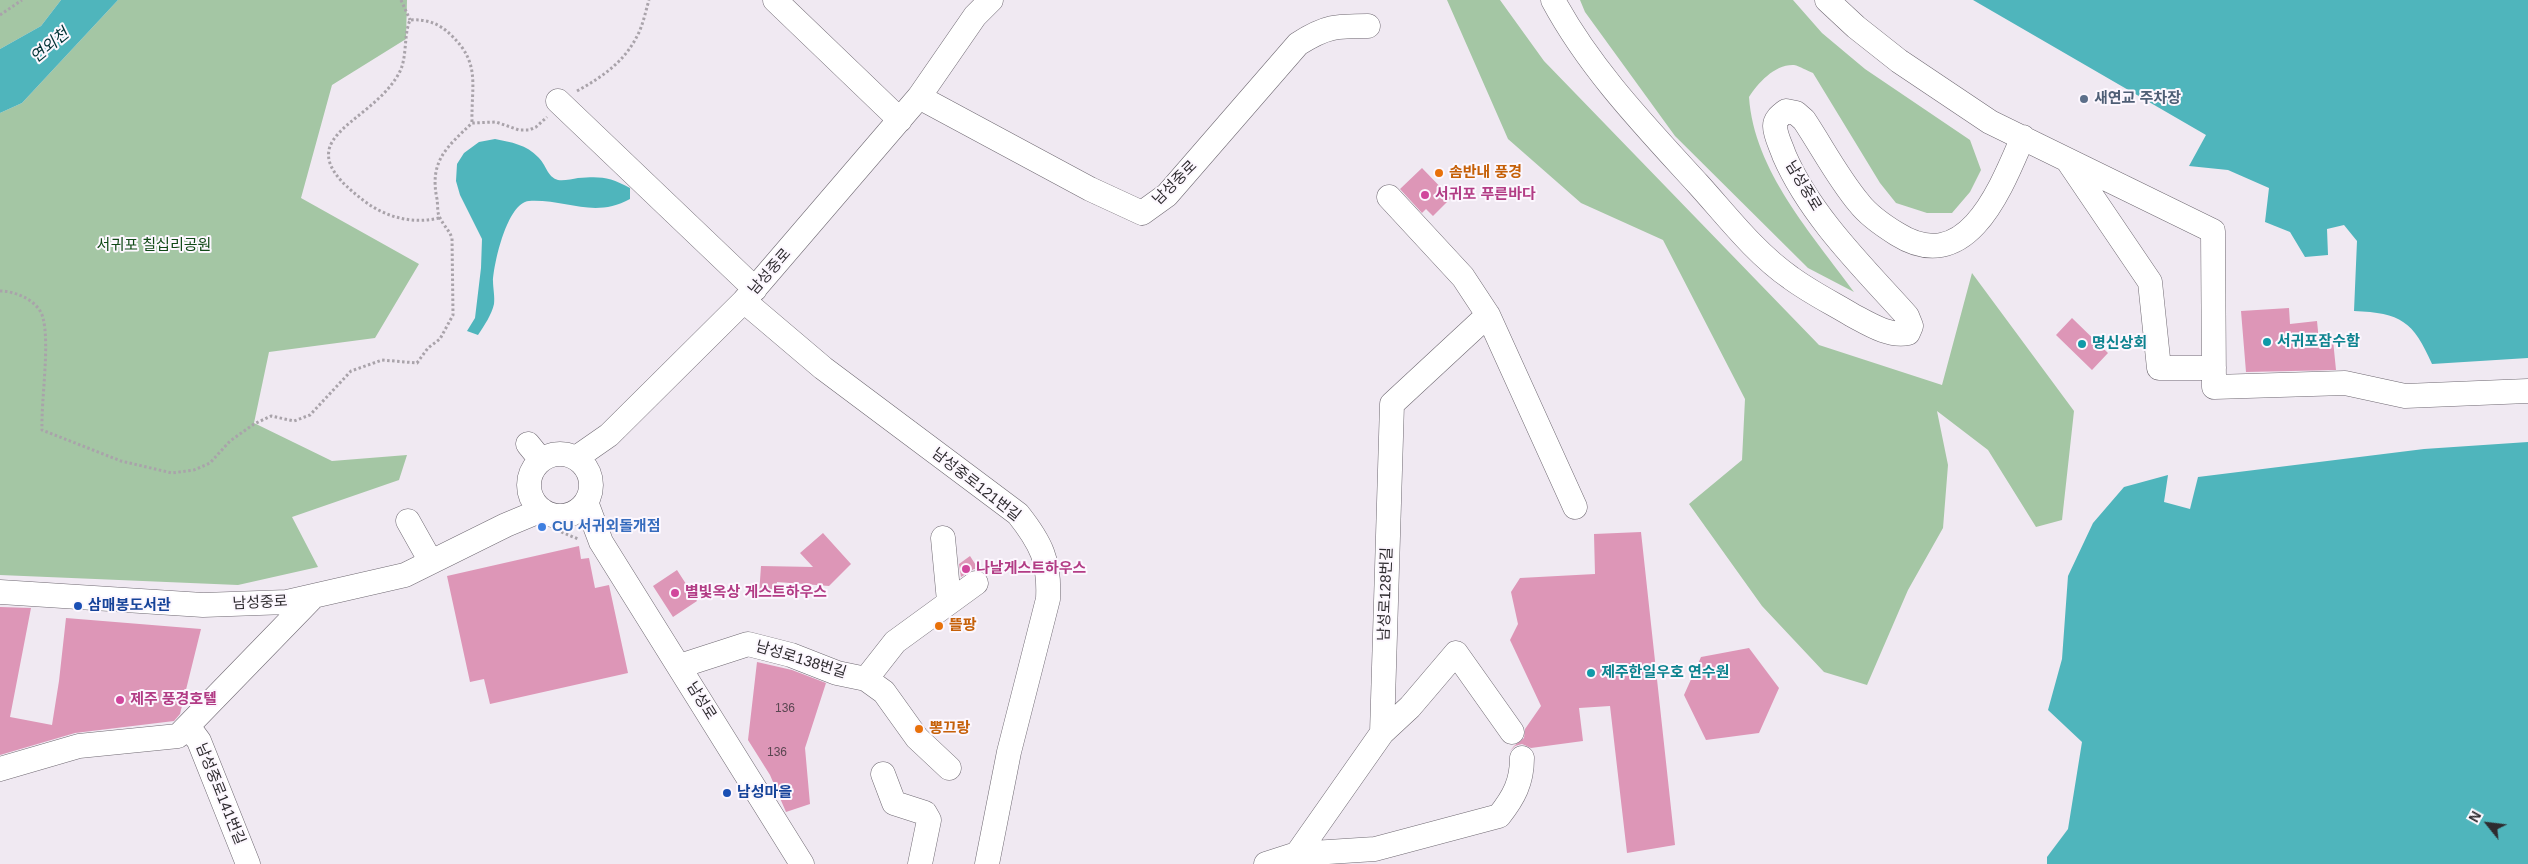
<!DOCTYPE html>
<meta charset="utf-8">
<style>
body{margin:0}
#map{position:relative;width:2528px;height:864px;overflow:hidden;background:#f0e9f2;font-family:Helvetica,sans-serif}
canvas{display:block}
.north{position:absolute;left:2463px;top:799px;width:50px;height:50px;-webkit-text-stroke:4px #fcf7fe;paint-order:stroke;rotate:299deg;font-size:14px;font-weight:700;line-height:20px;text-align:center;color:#2e2b2f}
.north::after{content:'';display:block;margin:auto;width:18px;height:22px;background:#2e2b2f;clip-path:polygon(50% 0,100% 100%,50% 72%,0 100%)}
</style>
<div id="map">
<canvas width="2528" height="864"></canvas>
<div class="north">N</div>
</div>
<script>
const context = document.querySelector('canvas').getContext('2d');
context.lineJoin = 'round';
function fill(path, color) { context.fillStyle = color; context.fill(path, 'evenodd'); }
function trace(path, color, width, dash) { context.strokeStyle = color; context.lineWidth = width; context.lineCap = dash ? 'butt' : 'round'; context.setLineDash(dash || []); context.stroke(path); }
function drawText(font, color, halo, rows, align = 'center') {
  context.font = font + ' Helvetica,"Noto Sans KR",sans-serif'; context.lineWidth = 4; context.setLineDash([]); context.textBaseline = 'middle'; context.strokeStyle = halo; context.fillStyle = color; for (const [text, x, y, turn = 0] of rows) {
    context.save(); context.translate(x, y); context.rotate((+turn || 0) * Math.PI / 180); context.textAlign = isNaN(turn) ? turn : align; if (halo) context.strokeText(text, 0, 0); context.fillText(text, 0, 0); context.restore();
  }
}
const green = new Path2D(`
 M 0,0 L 61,0 L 41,26 L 0,49 Z
 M 118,0 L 407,0 L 406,39 L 332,85 L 301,198 L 419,264 L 375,338 L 269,352 L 254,423 L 332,461 L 407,455 L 399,480 L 292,517 L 318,567 L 238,585 L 0,575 L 0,113 L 22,103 Z
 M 1447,0 L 1500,0 L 1544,61 L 1819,345 L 1942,385 L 1972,273 L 2074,411 L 2062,520 L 2036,527 L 1988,450 L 1937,411 L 1948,465 L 1943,528 L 1908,590 L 1867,685 L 1824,672 L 1762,606 L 1689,504 L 1742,460 L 1745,399 L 1663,240 L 1581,203 L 1508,139 Z
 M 1580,0 L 1793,0 L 1822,33 L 1865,69 L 1970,140 L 1981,170 L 1970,192 L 1952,213 L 1927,213 L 1896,203 L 1880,183 L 1813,73 C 1807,71 1800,66 1794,65 C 1775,64 1758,83 1749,97 C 1754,171 1812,234 1854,292 L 1808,268 L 1675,136 L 1585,12 Z`);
const water = new Path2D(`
 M 61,0 L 118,0 L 22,103 L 0,113 L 0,49 L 41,26 Z
 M 1973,0 L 2528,0 L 2528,358 L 2432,364 C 2413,321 2401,313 2354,311 L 2357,241 L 2344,225 L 2327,229 L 2328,255 L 2305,257 L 2290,232 L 2265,222 L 2269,188 L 2228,170 L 2189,166 L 2206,135 Z
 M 495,139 C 511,142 527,145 538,157 C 546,164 547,177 558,180 C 564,181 572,179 578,178 C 601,176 610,177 630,188 L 630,199 C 594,219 566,199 529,201 C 507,203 494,263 493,281 C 493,288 495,297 494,304 C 492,314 484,326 478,335 L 467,331 L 475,318 L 481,268 L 482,239 L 460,195 L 456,181 L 457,164 L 464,153 L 479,142 Z
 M 2528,442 L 2528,864 L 2047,864 L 2047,857 L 2068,829 L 2082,742 L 2048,710 L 2062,659 L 2068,576 L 2093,523 L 2124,487 L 2168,475 L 2164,502 L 2190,509 L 2198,477 L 2424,449 Z`);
const building = new Path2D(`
 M 1422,168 L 1451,198 L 1433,216 L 1426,209 L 1422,213 L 1400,189 Z
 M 2289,308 L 2290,324 L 2317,321 L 2319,341 L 2333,340 L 2336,370 L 2246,372 L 2241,311 Z
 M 2072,318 L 2108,353 L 2092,370 L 2056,335 Z
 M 1641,532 L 1675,845 L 1627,853 L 1610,706 L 1579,708 L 1583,741 L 1531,748 L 1522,744 L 1515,746 L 1510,751 L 1514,746 L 1524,738 L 1525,729 L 1541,706 L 1510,640 L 1518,624 L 1511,592 L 1520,578 L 1595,574 L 1594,534 Z
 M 823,533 L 851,564 L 829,586 L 777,582 L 775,597 L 759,595 L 761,566 L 813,567 L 800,553 Z
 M 579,546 L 581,559 L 589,558 L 595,588 L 609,585 L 628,673 L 490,704 L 484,679 L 470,682 L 447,576 Z
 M 970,556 L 979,570 L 974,569 L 961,577 L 959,564 Z
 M 677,570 L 697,601 L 673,617 L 653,586 Z
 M 0,607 L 31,608 L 10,717 L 52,725 L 59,681 L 66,618 L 201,629 L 180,714 L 174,721 L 75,733 L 0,755 Z
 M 1749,648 L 1779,688 L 1759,733 L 1706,740 L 1684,695 L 1701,657 Z
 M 757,662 L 792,670 L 826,683 L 805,748 L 810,804 L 786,812 L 770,775 L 748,740 Z`);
const path = new Path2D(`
 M 401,0 L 410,20
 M 0,15 L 22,0
 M 577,91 C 604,76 627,60 640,30 C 644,20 646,10 649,0
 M 439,218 C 414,224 388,218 367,203 C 278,138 367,128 398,75 C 408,59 403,37 410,20 C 427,19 439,23 452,36 C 481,64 471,86 472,123
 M 0,291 C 16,291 39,301 43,318 C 50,345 41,400 42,430 L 121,461 L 172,473 L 194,470 L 210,463 L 230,441 L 254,424 L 271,416 L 294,421 L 310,415 L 351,371 L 382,360 L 417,363 L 428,348 L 440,339 L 453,315 L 452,238 C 449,230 444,226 440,218 C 437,214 438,205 437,199 C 429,161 447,147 472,123 L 496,122 L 519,130 L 529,130 L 536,127 L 547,117
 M 523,496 L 528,476
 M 552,528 L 578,539`);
const minor = new Path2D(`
 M 775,0 L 900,120
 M 1553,0 C 1590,69 1646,127 1698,184 C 1727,216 1755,253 1791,278 C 1810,292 1832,303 1852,315 C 1869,324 1889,337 1908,333 L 1911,326 L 1907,316 C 1863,267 1811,217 1784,155 C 1781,146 1775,135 1775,126 C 1775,119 1781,115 1786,111 L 1796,113 L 1804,120 C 1822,147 1838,178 1859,203 C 1869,216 1884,226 1897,234 C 1967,278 2001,188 2023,137
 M 1827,0 L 1856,27 L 1899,61 L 1990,122 L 2213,231 L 2214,387 L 2345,383 L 2405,396 L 2528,391
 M 919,97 L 1090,189 L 1142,213 L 1167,195 L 1298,44 C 1326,26 1336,26 1368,26
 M 558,101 L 755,289
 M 2068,161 L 2150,282 L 2159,368 L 2214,368
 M 744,301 L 823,368 L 1018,514 C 1041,543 1050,561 1048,599 L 1009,752 L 987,864
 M 1488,315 L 1575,507
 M 528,444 L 541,460
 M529 485a31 31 0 1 1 62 0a31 31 0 1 1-62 0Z
 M 576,458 L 609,435 L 744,301 L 919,97 L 975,16 L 991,0
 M 586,502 L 601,542 L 802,864
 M 408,521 L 431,562
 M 943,538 L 949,601
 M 0,592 L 203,605 L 287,602 L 405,575 L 506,525 L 542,510
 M 680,666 L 748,644 L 791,655 L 837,673 L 866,679 L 884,692 L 917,738 L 949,768
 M 866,679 L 895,642 L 976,583
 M 188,726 L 199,741 L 248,864
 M 1382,733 L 1410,707 L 1456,653 L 1512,732
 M 0,769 L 79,746 L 178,736 L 312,598
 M 883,774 L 894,803 L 925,813 L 929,820 L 920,864
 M 1297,854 L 1382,733 L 1392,404 L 1488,315 L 1463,277 L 1389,197
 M 1266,864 L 1297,854 L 1375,849 L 1499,816 C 1514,797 1522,782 1522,758`);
const markers = [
 [2084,99,5,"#5c6f8a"],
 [1439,173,5,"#e8710a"],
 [1425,195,5,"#d1479c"],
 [2267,342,5,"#0f9aa8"],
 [2082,344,5,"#0f9aa8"],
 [542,527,5,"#3f7fe0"],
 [966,569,5,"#d1479c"],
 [675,593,5,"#d1479c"],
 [78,606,5,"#1a4fb4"],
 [939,626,5,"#e8710a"],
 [1591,673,5,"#0f9aa8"],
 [120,700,5,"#d1479c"],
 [919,729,5,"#e8710a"],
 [727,793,5,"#1a4fb4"]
];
const numberNames = [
 ["136",785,709],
 ["136",777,753]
];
const serviceNames = [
 ["새연교 주차장",2094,99]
];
const foodNames = [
 ["솜반내 풍경",1449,173],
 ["뜰팡",949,626],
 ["뽕끄랑",929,729]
];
const streetNames = [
 ["남성중로",1175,183,-45],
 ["남성중로",1803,186,59],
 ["남성중로",770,272,-49],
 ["남성중로121번길",976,485,38],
 ["남성로128번길",1386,594,-88],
 ["남성중로",260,603,-3],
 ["남성로138번길",801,660,17],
 ["남성로",701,701,58],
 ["남성중로141번길",220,794,68]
];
const hotelNames = [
 ["서귀포 푸른바다",1435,195],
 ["나날게스트하우스",976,569],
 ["별빛옥상 게스트하우스",685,593],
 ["제주 풍경호텔",130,700]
];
const parkNames = [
 ["서귀포 칠십리공원",154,246]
];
const cultureNames = [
 ["서귀포잠수함",2277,342],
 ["명신상회",2092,344],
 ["제주한일우호 연수원",1601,673]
];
const shopNames = [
 ["CU 서귀외돌개점",552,527]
];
const transitNames = [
 ["삼매봉도서관",88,606],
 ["남성마을",737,793]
];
const waterNames = [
 ["연외천",50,46,-40]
];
fill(green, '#a4c6a4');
fill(water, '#4fb5bc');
fill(building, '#dd96b7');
trace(minor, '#6f6972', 25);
trace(path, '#a9a3aa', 3, [2.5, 2.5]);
trace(minor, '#fff', 24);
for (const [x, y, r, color] of markers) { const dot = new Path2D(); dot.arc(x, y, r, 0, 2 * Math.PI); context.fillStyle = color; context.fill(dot); trace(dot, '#fcf7fe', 2); }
drawText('12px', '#5a4651', null, numberNames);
drawText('bold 15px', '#4e5e75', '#fcf7fe', serviceNames, 'left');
drawText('bold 15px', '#c56008', '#fcf7fe', foodNames, 'left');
drawText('15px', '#2e2b2f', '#fcf7fe', streetNames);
drawText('bold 15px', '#b23c85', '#fcf7fe', hotelNames, 'left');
drawText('15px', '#104916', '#fcf7fe', parkNames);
drawText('bold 15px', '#0d838f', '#fcf7fe', cultureNames, 'left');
drawText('bold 15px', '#366cbe', '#fcf7fe', shopNames, 'left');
drawText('bold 15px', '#164399', '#fcf7fe', transitNames, 'left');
drawText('italic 16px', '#003134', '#fcf7fe', waterNames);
</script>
